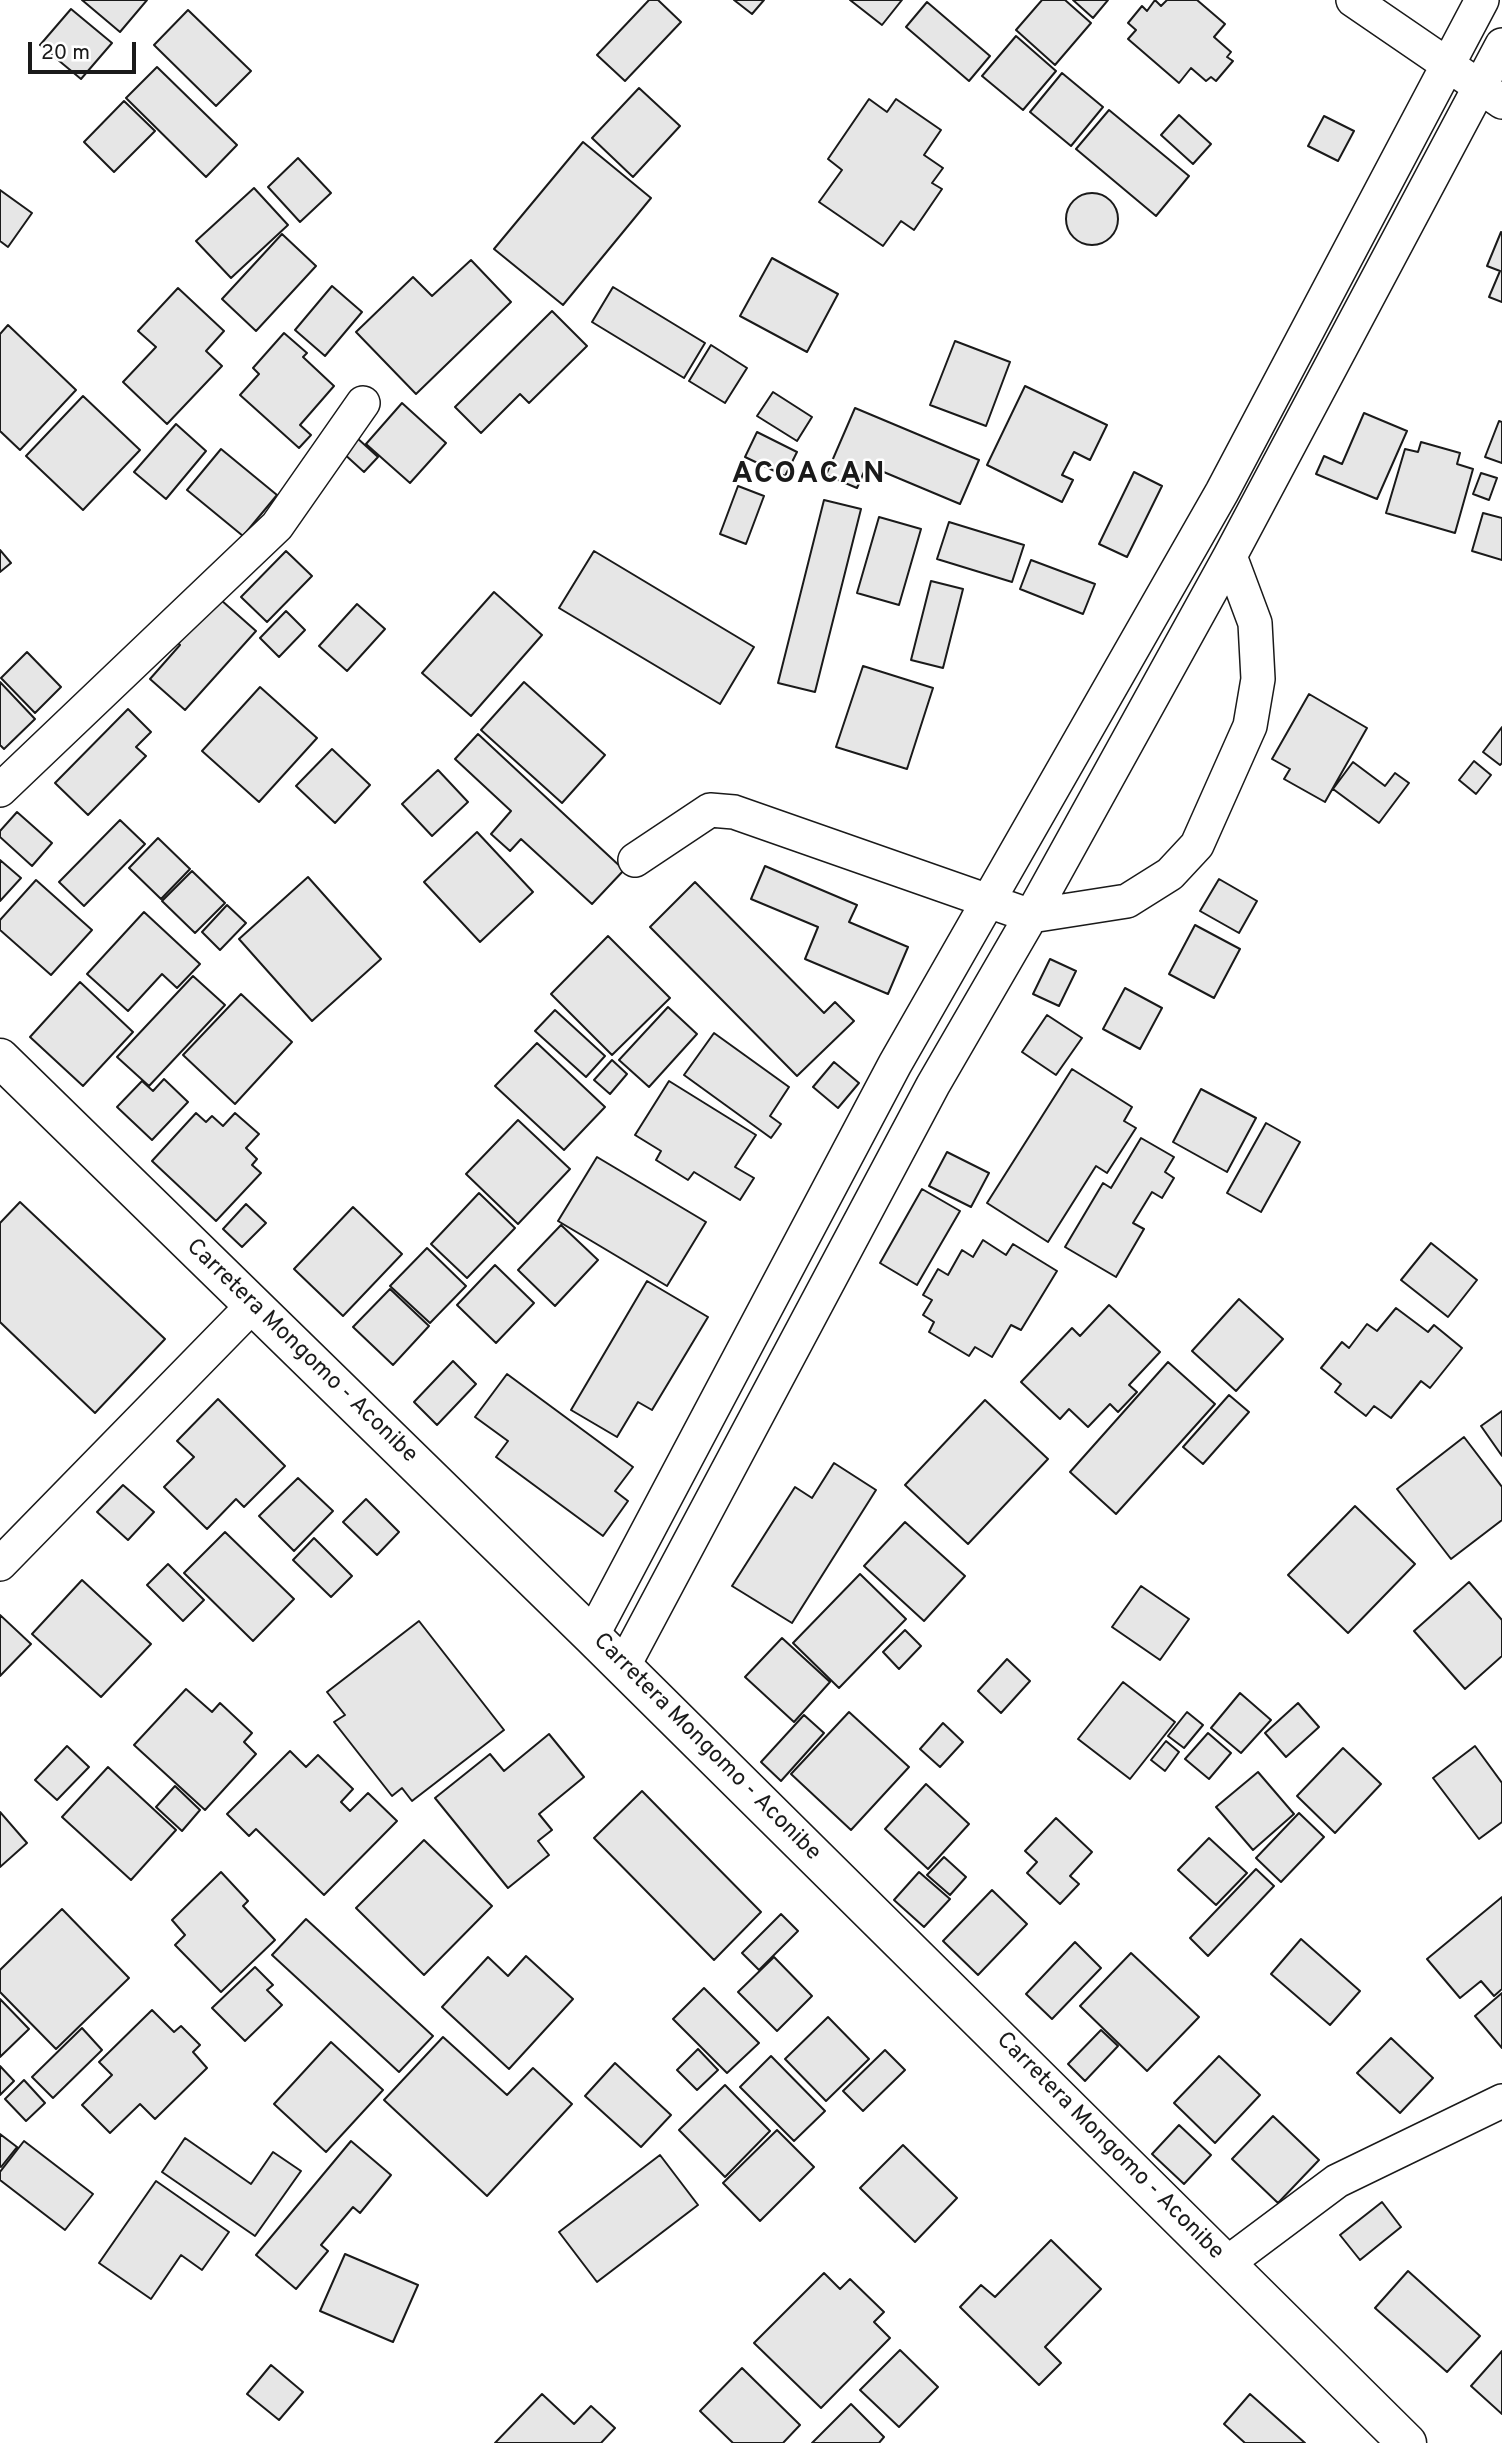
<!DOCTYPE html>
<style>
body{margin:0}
#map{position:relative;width:1502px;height:2443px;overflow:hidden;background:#fff;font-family:Overpass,sans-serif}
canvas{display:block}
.scale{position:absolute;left:28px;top:42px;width:108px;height:32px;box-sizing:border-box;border:4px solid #1a1a1a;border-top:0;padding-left:9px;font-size:21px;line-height:24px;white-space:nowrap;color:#1a1a1a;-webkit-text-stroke:5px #fff;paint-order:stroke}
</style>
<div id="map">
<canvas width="1502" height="2443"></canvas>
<div class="scale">20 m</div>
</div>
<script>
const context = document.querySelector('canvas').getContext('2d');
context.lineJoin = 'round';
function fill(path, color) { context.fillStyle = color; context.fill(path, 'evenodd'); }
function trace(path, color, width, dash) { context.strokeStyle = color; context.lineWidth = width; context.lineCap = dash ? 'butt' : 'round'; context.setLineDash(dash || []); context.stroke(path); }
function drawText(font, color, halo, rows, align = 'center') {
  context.font = font + ' Overpass,sans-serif'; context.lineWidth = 5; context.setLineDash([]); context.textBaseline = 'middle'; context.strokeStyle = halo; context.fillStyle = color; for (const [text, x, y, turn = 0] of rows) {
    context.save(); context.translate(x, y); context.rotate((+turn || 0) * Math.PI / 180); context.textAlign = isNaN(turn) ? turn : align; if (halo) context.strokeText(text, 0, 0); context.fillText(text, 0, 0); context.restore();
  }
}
const building = new Path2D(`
 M 82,0 L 147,0 L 120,32 Z
 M 649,0 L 658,0 L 681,22 L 625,81 L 597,55 Z
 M 734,0 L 764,0 L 752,14 Z
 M 850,0 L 902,0 L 882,25 Z
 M 1042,0 L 1065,0 L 1091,23 L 1055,65 L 1016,30 Z
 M 1073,0 L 1108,0 L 1093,18 Z
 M 1155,0 L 1161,6 L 1167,0 L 1197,0 L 1225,24 L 1214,37 L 1231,52 L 1227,57 L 1233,61 L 1216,81 L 1211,77 L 1206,81 L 1191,68 L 1179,83 L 1128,39 L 1136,30 L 1128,23 L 1142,6 L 1147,11 Z
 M 927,2 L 990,56 L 969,81 L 906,27 Z
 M 71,9 L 112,43 L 81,79 L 40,45 Z
 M 188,10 L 251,71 L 216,106 L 154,45 Z
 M 1016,36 L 1056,71 L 1023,110 L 982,76 Z
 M 157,67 L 237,145 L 206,177 L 126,98 Z
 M 1062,73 L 1103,107 L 1071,146 L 1030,112 Z
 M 639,88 L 680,126 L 633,177 L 592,138 Z
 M 869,99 L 887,112 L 896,99 L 941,130 L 924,155 L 943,168 L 932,183 L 942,189 L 914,230 L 901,221 L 883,246 L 819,202 L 842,170 L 828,159 Z
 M 124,101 L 155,131 L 114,172 L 84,142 Z
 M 1109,110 L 1189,176 L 1156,216 L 1076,149 Z
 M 1179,115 L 1211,144 L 1193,164 L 1161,135 Z
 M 1324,116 L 1354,131 L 1338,161 L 1308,146 Z
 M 583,142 L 651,198 L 563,305 L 494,249 Z
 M 298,158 L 331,193 L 300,222 L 268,187 Z
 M 254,188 L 288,225 L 231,278 L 196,241 Z
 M 0,190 L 32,213 L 8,247 L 0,241 Z
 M1066 219a26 26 0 1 1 52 0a26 26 0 1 1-52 0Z
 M 1501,232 L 1502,233 L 1502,302 L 1489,297 L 1500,271 L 1487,266 Z
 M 282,234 L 316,266 L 256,331 L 222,299 Z
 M 772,258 L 838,294 L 807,352 L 740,316 Z
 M 471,260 L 511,302 L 416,394 L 356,332 L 413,277 L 432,296 Z
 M 332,286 L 362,312 L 325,356 L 295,330 Z
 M 613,287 L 705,343 L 684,378 L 592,322 Z
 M 178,288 L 224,331 L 206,351 L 222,366 L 167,424 L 123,382 L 156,347 L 138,331 Z
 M 552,311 L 587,346 L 529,403 L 520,394 L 481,433 L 455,407 Z
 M 8,325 L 76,390 L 20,450 L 0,431 L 0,334 Z
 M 284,333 L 307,353 L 303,357 L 334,386 L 300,425 L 311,435 L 299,448 L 240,395 L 259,374 L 253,368 Z
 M 955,341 L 1010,362 L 986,426 L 930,405 Z
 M 711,345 L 747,368 L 725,403 L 689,381 Z
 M 1025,386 L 1107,425 L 1090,460 L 1074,452 L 1062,475 L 1073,480 L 1062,502 L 987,465 Z
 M 773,392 L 812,417 L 797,441 L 757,416 Z
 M 83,396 L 140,450 L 83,510 L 26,456 Z
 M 402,403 L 446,443 L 410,483 L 366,444 Z
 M 855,408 L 979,460 L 960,504 L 867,465 L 857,488 L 826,475 Z
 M 1364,413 L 1407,431 L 1377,499 L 1316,474 L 1324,456 L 1342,464 Z
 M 1499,421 L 1502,422 L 1502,463 L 1485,457 Z
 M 176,424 L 206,451 L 166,499 L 134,472 Z
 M 757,432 L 797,452 L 785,476 L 745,457 Z
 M 356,437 L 378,457 L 364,472 L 342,452 Z
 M 1421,442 L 1460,453 L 1457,464 L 1473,469 L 1455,533 L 1386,513 L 1405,449 L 1418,452 Z
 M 221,449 L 277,495 L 243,536 L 187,490 Z
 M 1134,472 L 1162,486 L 1127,557 L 1099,544 Z
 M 1481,473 L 1497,478 L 1489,500 L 1473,494 Z
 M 738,486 L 764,496 L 746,544 L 720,534 Z
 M 824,500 L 861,509 L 815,692 L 778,683 Z
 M 1483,513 L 1502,518 L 1502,560 L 1472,551 Z
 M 879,517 L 921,529 L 899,605 L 857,593 Z
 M 949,522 L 1024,545 L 1012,582 L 937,559 Z
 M 0,550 L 11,563 L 0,572 Z
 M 286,551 L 312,576 L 267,622 L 241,597 Z
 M 594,551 L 754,647 L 720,704 L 559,608 Z
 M 1031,560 L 1095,584 L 1083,614 L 1020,589 Z
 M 931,581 L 963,589 L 943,668 L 911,660 Z
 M 494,592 L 542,635 L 471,716 L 422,673 Z
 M 221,600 L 256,631 L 185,710 L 150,679 L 180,645 L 171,636 Z
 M 357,604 L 385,629 L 347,671 L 319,646 Z
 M 286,611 L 305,630 L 279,657 L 260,638 Z
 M 27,652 L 61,687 L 35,713 L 1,678 Z
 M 863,666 L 933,688 L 907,769 L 836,747 Z
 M 0,682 L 35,719 L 4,749 L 0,745 Z
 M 524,682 L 605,755 L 562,803 L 481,730 Z
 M 260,687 L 317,738 L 259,802 L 202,751 Z
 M 1309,694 L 1367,728 L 1325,802 L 1284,779 L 1290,769 L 1272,759 Z
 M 128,709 L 151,732 L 136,747 L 146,756 L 88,815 L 55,783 Z
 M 1502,727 L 1502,763 L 1500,765 L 1483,752 Z
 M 478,734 L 624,870 L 592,904 L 521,839 L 510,851 L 491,834 L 511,811 L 455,759 Z
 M 332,749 L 370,785 L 335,823 L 296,786 Z
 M 1474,761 L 1491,775 L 1476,794 L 1459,780 Z
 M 1353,762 L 1385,786 L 1395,773 L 1409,783 L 1379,823 L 1333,789 Z
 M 438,770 L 468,802 L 432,836 L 402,804 Z
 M 17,812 L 52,843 L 32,866 L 0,837 L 0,831 Z
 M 120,820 L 145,844 L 84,906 L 59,882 Z
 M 477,832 L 533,892 L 480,942 L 424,882 Z
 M 158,838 L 190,869 L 161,899 L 129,868 Z
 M 0,860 L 21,878 L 0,901 Z
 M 765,866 L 857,905 L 849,922 L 908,947 L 888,994 L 805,959 L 818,927 L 751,899 Z
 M 192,871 L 225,903 L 195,933 L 162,901 Z
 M 308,877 L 381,959 L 312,1021 L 239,939 Z
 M 1219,879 L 1257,901 L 1239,933 L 1200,911 Z
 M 36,880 L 92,930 L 51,975 L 0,930 L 0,920 Z
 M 695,882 L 824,1013 L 835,1002 L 854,1021 L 797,1076 L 650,927 Z
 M 227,905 L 246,923 L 220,950 L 202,932 Z
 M 144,912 L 200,964 L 177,988 L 162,974 L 128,1011 L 87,974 Z
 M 1195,925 L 1240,949 L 1214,998 L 1169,974 Z
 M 608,936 L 670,998 L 612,1055 L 551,994 Z
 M 1050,959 L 1076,971 L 1059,1006 L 1033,994 Z
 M 193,976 L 225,1005 L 149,1086 L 117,1057 Z
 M 80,982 L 133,1032 L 83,1086 L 30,1037 Z
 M 1125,988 L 1162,1008 L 1140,1049 L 1103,1029 Z
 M 241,994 L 292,1042 L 235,1104 L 183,1055 Z
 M 668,1007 L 697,1034 L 649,1087 L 619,1060 Z
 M 555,1010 L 605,1056 L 586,1077 L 535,1031 Z
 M 1047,1015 L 1082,1038 L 1056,1075 L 1022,1052 Z
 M 714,1033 L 789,1087 L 770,1116 L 781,1124 L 771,1138 L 684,1075 Z
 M 537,1043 L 605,1107 L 564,1150 L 495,1086 Z
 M 612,1060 L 627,1074 L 610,1094 L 594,1080 Z
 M 834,1062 L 859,1083 L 838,1108 L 813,1087 Z
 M 1072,1069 L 1132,1107 L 1124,1121 L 1136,1128 L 1107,1173 L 1096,1166 L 1048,1242 L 987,1203 Z
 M 164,1079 L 188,1102 L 152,1140 L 117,1107 L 142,1081 L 153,1091 Z
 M 669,1081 L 756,1135 L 735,1167 L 754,1178 L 740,1200 L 694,1172 L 688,1180 L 656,1160 L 661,1151 L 635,1135 Z
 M 1201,1089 L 1256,1118 L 1227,1172 L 1173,1142 Z
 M 196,1113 L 206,1122 L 212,1116 L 223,1126 L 235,1113 L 259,1134 L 246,1148 L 257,1159 L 252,1165 L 261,1173 L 216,1221 L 152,1161 Z
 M 518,1120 L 570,1169 L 518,1224 L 466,1174 Z
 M 1266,1123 L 1300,1142 L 1261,1212 L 1227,1193 Z
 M 1141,1138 L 1174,1157 L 1165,1172 L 1174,1178 L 1162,1198 L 1152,1192 L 1133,1223 L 1144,1229 L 1116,1277 L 1065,1247 L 1103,1183 L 1111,1188 Z
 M 947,1152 L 989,1173 L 971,1207 L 929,1186 Z
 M 597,1157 L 706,1222 L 667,1286 L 558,1221 Z
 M 922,1189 L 960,1211 L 917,1285 L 880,1263 Z
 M 479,1193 L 515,1228 L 467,1278 L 431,1244 Z
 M 20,1202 L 165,1339 L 95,1413 L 0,1322 L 0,1223 Z
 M 246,1204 L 266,1223 L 242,1247 L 223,1229 Z
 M 353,1207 L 402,1254 L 343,1316 L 294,1269 Z
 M 561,1225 L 598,1260 L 555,1306 L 518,1270 Z
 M 983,1240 L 1006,1255 L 1013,1244 L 1057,1271 L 1021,1330 L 1011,1325 L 992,1357 L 975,1347 L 969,1356 L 929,1332 L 934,1322 L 923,1315 L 932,1300 L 923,1295 L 938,1269 L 948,1275 L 962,1250 L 973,1257 Z
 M 1431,1243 L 1477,1280 L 1448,1317 L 1401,1280 Z
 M 427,1248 L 466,1286 L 430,1323 L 390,1286 Z
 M 495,1265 L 534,1303 L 496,1343 L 457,1305 Z
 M 647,1281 L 708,1317 L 652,1410 L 638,1402 L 617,1437 L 571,1410 Z
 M 390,1289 L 429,1326 L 393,1365 L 353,1327 Z
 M 1239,1299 L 1283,1339 L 1236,1391 L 1192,1351 Z
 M 1109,1305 L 1160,1352 L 1129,1385 L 1137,1392 L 1118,1412 L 1110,1404 L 1088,1427 L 1069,1409 L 1060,1419 L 1021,1382 L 1072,1328 L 1080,1336 Z
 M 1396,1308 L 1428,1332 L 1434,1325 L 1462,1348 L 1430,1388 L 1421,1381 L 1391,1418 L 1374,1406 L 1366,1416 L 1335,1392 L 1341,1384 L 1321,1368 L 1342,1342 L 1349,1348 L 1367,1324 L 1377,1331 Z
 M 453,1361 L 476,1384 L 437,1425 L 414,1402 Z
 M 1168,1362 L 1215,1404 L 1116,1514 L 1070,1472 Z
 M 507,1374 L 633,1467 L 615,1491 L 628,1501 L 603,1536 L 496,1457 L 508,1441 L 475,1417 Z
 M 1229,1395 L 1249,1412 L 1203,1464 L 1183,1447 Z
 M 218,1399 L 285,1466 L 244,1507 L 236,1499 L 207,1529 L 164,1487 L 194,1457 L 177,1441 Z
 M 985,1400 L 1048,1459 L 968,1544 L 905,1485 Z
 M 1502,1411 L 1502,1456 L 1481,1426 Z
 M 1464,1437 L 1502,1487 L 1502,1520 L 1451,1559 L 1397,1489 Z
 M 834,1463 L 876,1490 L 792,1623 L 732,1586 L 795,1487 L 812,1498 Z
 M 298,1478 L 333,1511 L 294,1551 L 259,1516 Z
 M 123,1485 L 154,1512 L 128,1540 L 97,1512 Z
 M 366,1499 L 399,1532 L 377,1555 L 343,1522 Z
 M 1355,1506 L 1415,1564 L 1348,1633 L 1288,1575 Z
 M 905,1522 L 965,1576 L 924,1621 L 864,1566 Z
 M 225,1532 L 294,1599 L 253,1641 L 184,1573 Z
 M 314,1538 L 352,1576 L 331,1597 L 293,1560 Z
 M 168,1564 L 204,1600 L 183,1621 L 147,1585 Z
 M 860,1574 L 906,1619 L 839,1688 L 793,1643 Z
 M 82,1580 L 151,1644 L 101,1697 L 32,1634 Z
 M 1469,1582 L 1502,1620 L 1502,1656 L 1465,1689 L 1414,1631 Z
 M 1141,1586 L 1189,1619 L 1160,1660 L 1112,1627 Z
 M 0,1615 L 31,1644 L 0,1676 Z
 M 419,1621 L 504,1730 L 412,1801 L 402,1788 L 392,1796 L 334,1722 L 345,1715 L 327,1692 Z
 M 905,1630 L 921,1646 L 899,1669 L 883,1652 Z
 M 782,1638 L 830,1682 L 794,1722 L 745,1677 Z
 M 1007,1659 L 1030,1681 L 1001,1713 L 978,1691 Z
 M 1123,1682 L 1175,1722 L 1130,1779 L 1078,1739 Z
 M 186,1689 L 212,1712 L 220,1703 L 252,1733 L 244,1742 L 256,1754 L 205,1810 L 134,1745 Z
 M 1240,1693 L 1271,1720 L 1241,1753 L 1211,1728 Z
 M 1298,1703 L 1319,1727 L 1286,1757 L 1265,1733 Z
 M 849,1712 L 909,1767 L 851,1830 L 791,1774 Z
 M 1187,1712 L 1203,1725 L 1184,1748 L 1168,1736 Z
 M 804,1715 L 824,1733 L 781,1781 L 761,1762 Z
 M 943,1723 L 963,1742 L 940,1767 L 920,1749 Z
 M 1208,1733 L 1231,1753 L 1209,1779 L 1185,1759 Z
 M 549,1734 L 584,1777 L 539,1814 L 552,1830 L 538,1841 L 549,1855 L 508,1888 L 435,1798 L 490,1754 L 504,1771 Z
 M 1166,1741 L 1179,1752 L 1165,1771 L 1151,1760 Z
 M 67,1746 L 89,1767 L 57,1800 L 35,1780 Z
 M 1475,1746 L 1502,1783 L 1502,1822 L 1479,1839 L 1433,1778 Z
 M 1343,1748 L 1381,1784 L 1335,1833 L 1297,1796 Z
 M 290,1751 L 306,1767 L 318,1755 L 353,1789 L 341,1802 L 350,1811 L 368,1793 L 397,1821 L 324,1895 L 256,1829 L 249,1836 L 227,1814 Z
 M 108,1767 L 176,1830 L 131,1880 L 62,1817 Z
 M 1258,1772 L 1294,1814 L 1253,1850 L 1216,1807 Z
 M 926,1784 L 969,1824 L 928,1869 L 885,1829 Z
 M 175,1786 L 200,1810 L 182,1831 L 156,1807 Z
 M 642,1791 L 761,1912 L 714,1960 L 594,1838 Z
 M 0,1812 L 27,1843 L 0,1867 Z
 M 1299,1813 L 1324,1837 L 1281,1882 L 1256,1858 Z
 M 1056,1818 L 1092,1852 L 1070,1876 L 1079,1884 L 1060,1904 L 1027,1873 L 1037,1862 L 1025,1851 Z
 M 1209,1838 L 1247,1873 L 1216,1905 L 1178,1870 Z
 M 424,1840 L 492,1906 L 424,1975 L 356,1908 Z
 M 944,1857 L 966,1877 L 950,1895 L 927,1875 Z
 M 1256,1869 L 1274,1886 L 1208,1956 L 1190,1938 Z
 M 221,1872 L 248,1901 L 243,1906 L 275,1940 L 221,1992 L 175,1945 L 185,1935 L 172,1920 Z
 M 919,1872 L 950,1899 L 924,1927 L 894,1900 Z
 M 992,1890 L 1027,1924 L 978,1975 L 943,1941 Z
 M 1502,1897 L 1502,1989 L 1494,1996 L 1481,1981 L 1460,1998 L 1427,1959 Z
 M 62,1909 L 129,1978 L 56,2049 L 0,1992 L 0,1970 Z
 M 781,1914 L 798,1931 L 759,1970 L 742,1953 Z
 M 306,1919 L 433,2036 L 399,2072 L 272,1955 Z
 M 1301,1939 L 1360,1991 L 1330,2025 L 1271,1974 Z
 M 1075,1942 L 1101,1968 L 1052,2019 L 1026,1994 Z
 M 1131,1953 L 1199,2017 L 1147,2071 L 1080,2006 Z
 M 526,1956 L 573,1999 L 509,2069 L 442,2007 L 488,1957 L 508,1976 Z
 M 774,1957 L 812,1996 L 777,2031 L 738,1992 Z
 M 255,1967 L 273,1985 L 267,1990 L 282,2005 L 245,2041 L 212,2008 Z
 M 704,1988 L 759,2043 L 727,2073 L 673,2019 Z
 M 1502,1993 L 1502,2048 L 1475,2016 Z
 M 0,1999 L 29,2029 L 0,2057 Z
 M 152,2010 L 174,2032 L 181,2026 L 200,2045 L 193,2052 L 207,2068 L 155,2119 L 140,2104 L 110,2133 L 82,2105 L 112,2075 L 99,2062 Z
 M 828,2017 L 869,2059 L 826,2101 L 785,2059 Z
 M 82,2028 L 102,2050 L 53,2098 L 32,2077 Z
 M 1101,2030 L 1118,2046 L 1085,2081 L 1068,2064 Z
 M 443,2037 L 507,2095 L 533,2068 L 572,2104 L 487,2196 L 384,2100 Z
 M 1391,2038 L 1433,2078 L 1400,2113 L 1357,2073 Z
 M 331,2042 L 383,2090 L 326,2152 L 274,2104 Z
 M 698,2049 L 718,2070 L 697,2090 L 677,2070 Z
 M 885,2050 L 905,2070 L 863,2111 L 843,2091 Z
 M 771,2056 L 825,2111 L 794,2141 L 740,2087 Z
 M 1219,2056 L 1260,2095 L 1215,2143 L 1174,2103 Z
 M 615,2063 L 671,2115 L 641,2147 L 585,2096 Z
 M 0,2066 L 14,2081 L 0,2095 Z
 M 24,2080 L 45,2103 L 26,2121 L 5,2099 Z
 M 725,2085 L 770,2131 L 725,2177 L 679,2130 Z
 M 1273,2116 L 1319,2160 L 1278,2203 L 1232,2159 Z
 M 1179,2125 L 1211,2155 L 1184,2184 L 1152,2154 Z
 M 777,2130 L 814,2167 L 760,2221 L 723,2183 Z
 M 0,2134 L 17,2147 L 1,2167 L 0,2166 Z
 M 185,2138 L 251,2184 L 273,2152 L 301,2171 L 255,2236 L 162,2172 Z
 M 24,2141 L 93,2194 L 65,2230 L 0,2180 L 0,2172 Z
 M 351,2141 L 391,2175 L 360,2213 L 353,2207 L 321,2245 L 328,2251 L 296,2289 L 256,2255 Z
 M 903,2145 L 957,2198 L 915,2242 L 860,2188 Z
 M 660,2155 L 698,2205 L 597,2282 L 559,2232 Z
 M 156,2181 L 229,2232 L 202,2270 L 181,2255 L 151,2299 L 99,2263 Z
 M 1382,2202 L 1401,2227 L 1360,2260 L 1340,2235 Z
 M 1051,2240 L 1101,2289 L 1045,2347 L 1061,2363 L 1039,2385 L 960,2307 L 981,2285 L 995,2297 Z
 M 345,2254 L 418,2285 L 393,2342 L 320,2311 Z
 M 1408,2271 L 1480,2336 L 1447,2372 L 1375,2308 Z
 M 824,2273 L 840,2289 L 850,2279 L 884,2312 L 874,2322 L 890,2338 L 821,2408 L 754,2343 Z
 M 900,2350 L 938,2387 L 899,2427 L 860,2390 Z
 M 1502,2351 L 1502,2414 L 1471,2386 Z
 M 271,2365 L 303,2392 L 279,2420 L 247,2394 Z
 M 742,2368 L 800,2425 L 783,2443 L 733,2443 L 700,2411 Z
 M 542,2394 L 574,2424 L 591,2406 L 615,2428 L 601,2443 L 495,2443 Z
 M 1250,2394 L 1305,2443 L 1245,2443 L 1224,2424 Z
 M 851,2404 L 884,2437 L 879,2443 L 812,2443 Z`);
const minor = new Path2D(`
 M 1353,0 L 1502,102
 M 0,790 L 277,526 L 363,403
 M 635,860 L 710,810 L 734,812 L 1031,916 L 1127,901 L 1170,874 L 1197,845 L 1250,726 L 1258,679 L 1255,623 L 1230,556
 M 0,1564 L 253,1305
 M 592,1636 L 895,1064 L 1222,492 L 1482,0
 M 623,1667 L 933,1085 L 1031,916 L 1230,556 L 1502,45
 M 1226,2264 L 1337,2181 L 1502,2101`);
const primary = new Path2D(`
 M 0,1058 L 592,1636 L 1407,2443`);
const streetNames = [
 ["Carretera Mongomo - Aconibe",301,1352,44],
 ["Carretera Mongomo - Aconibe",706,1748,45],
 ["Carretera Mongomo - Aconibe",1109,2147,45]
];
const districtNames = [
 ["ACOACAN",809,476]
];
fill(building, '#e6e6e6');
trace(building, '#1a1a1a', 2);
trace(minor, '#1a1a1a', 36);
trace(primary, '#1a1a1a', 41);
trace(minor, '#fff', 33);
trace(primary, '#fff', 38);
drawText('23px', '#1a1a1a', '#fff', streetNames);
context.letterSpacing = '2px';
drawText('bold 30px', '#1a1a1a', '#fff', districtNames);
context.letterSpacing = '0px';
</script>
